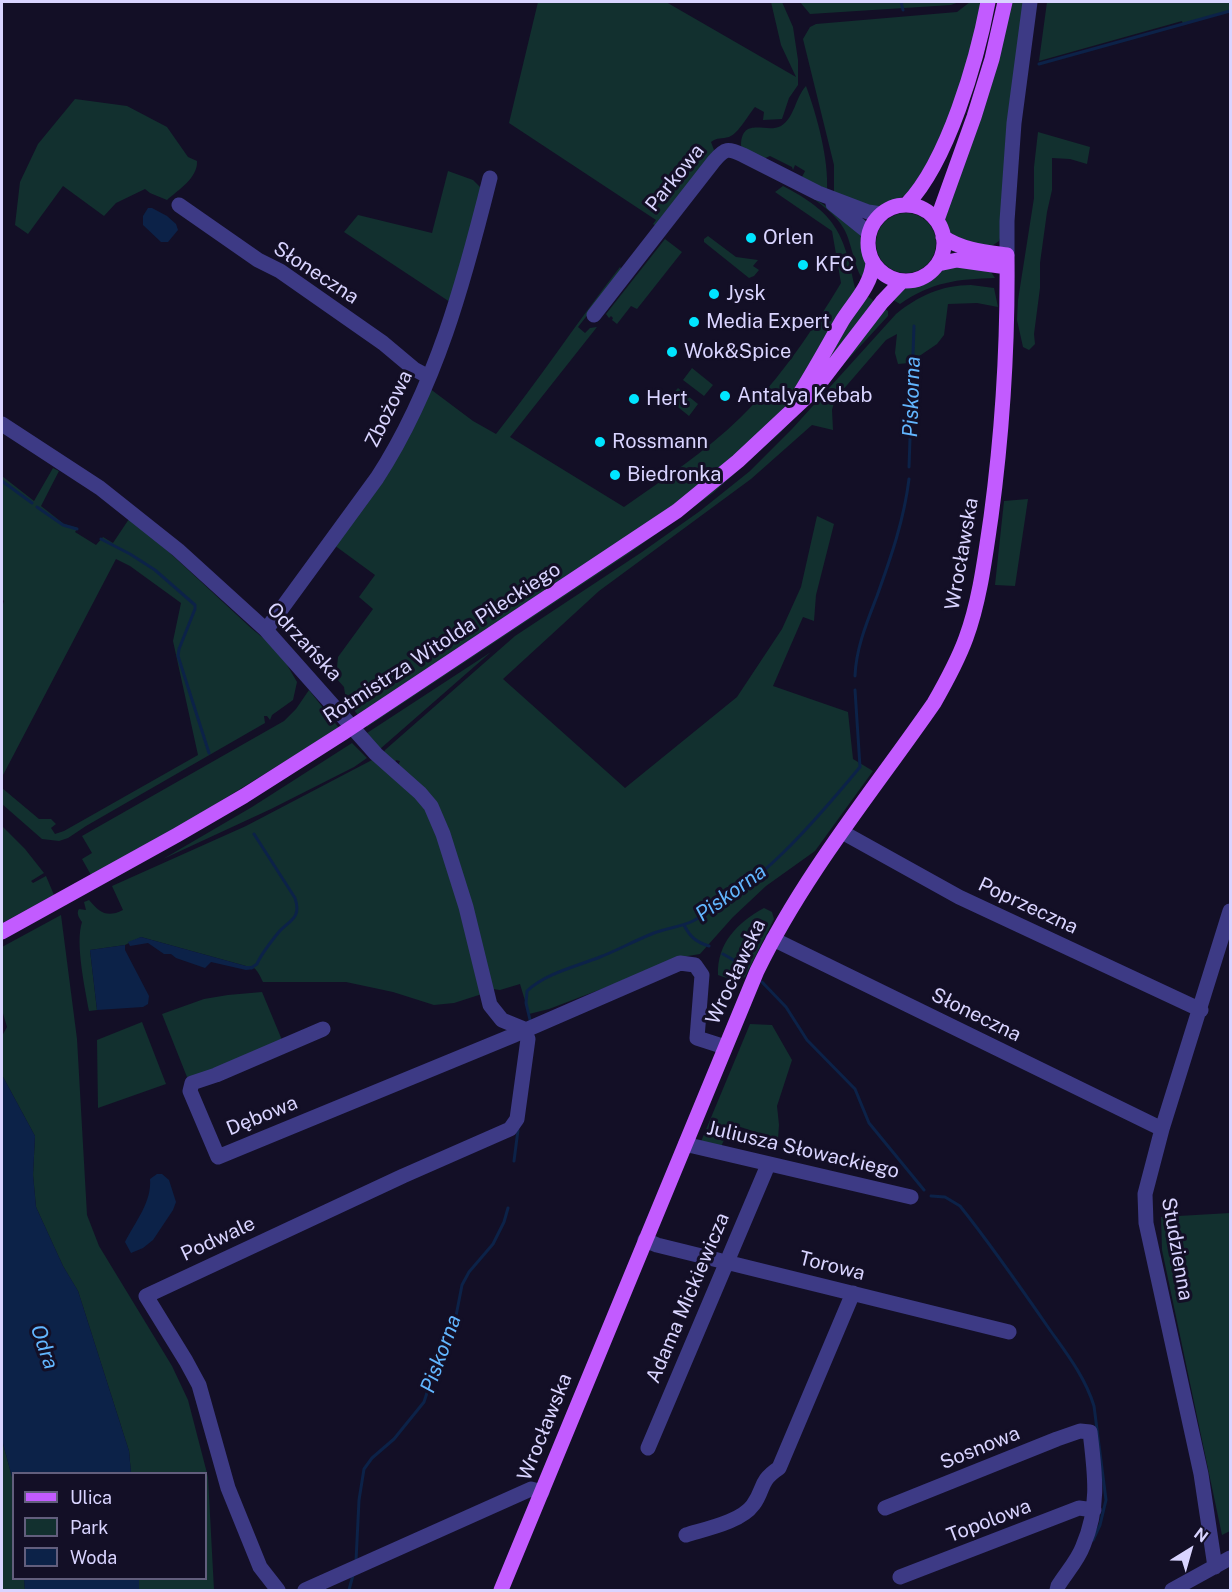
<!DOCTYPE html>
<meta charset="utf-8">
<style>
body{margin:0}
#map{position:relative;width:1232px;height:1592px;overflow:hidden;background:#130f26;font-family:"Public Sans",sans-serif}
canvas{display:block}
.frame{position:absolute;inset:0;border:3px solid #d9d4ff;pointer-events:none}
.legend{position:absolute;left:12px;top:1472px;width:195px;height:108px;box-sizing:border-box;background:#130f26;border:2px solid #625e7d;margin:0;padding:8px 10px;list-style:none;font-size:18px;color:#d9d4ff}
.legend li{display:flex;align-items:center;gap:12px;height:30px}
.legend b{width:30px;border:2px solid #625e7d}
.north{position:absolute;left:1160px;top:1520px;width:60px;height:60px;-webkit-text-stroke:4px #130f26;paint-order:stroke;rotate:37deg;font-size:16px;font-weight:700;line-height:24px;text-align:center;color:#d9d4ff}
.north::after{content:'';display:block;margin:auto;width:21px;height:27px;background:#d9d4ff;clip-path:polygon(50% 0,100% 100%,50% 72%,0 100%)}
</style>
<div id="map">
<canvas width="1232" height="1592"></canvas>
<div class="frame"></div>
<ul class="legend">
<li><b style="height:8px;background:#c25bff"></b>Ulica</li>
<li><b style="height:16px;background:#12302f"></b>Park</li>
<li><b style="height:16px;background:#0c2248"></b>Woda</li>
</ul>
<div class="north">N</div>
</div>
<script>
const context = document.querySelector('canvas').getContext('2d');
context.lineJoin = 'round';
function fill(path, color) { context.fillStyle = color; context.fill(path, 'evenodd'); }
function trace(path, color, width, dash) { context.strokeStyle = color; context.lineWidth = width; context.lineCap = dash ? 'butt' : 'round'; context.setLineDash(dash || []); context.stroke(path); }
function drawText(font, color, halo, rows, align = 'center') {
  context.font = font + ' "Public Sans",sans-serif'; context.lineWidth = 6; context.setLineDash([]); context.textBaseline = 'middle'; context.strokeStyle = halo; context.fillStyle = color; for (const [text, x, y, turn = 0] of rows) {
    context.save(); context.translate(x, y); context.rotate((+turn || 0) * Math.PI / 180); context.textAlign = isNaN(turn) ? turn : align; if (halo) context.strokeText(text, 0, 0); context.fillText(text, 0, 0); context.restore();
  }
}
const green = new Path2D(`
 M 538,2 L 666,2 L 796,77 L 781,45 L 771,2 L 782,2 L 793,27 L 798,60 L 798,85 L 789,98 L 782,119 L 763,120 L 764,112 L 755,107 C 748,115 739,133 729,137 C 722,139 717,137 711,142 L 714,150 L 657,227 L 653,224 L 656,220 L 509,123 Z
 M 800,2 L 959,2 L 951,5 L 810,14 Z
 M 970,2 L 983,2 L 960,86 L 938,146 L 908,194 L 878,208 L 834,193 L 834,165 L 803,39 L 810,27 L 816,24 L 957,12 Z
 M 1012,2 L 1025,2 L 1001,235 L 999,241 L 989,248 L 949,234 L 943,217 L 995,72 Z
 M 1047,2 L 1230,2 L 1230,11 L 1183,24 L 1182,21 L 1039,61 Z
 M 806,86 C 817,116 829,159 827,191 L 802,177 L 805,171 L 795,165 L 793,170 L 792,167 L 770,156 L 763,159 L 742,148 L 741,145 C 742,116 767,134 781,126 C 795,117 795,98 806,86 Z
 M 75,99 L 127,106 L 167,127 L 188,157 L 197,161 C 198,178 178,190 167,200 L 150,193 L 145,189 L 116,203 L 104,216 L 63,186 L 28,234 L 15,225 L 20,182 L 38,144 Z
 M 1038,132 L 1090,147 L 1087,164 L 1070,159 L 1052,158 L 1052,190 L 1047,212 L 1040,263 L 1040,288 L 1034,334 L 1035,344 L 1029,350 L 1023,347 L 1017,320 L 1018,300 L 1034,198 L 1034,167 Z
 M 448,171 L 473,180 L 481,188 L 453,304 L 344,232 L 358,215 L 432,233 Z
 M 783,186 C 835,213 844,232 855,288 L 858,290 L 805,380 L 785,407 L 771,423 L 682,500 L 358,715 L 346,701 L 344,687 L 336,678 L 338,657 L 373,609 L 359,597 L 375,575 L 334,545 L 429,388 L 473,421 L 496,434 C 539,380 577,322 620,267 L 623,270 L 578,327 L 585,333 L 590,328 L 597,327 L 510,437 L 624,507 C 664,479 705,452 740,418 C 781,378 812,331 841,283 L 832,231 L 775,192 Z
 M 806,193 L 853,224 L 861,236 L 862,250 L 866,264 L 865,281 C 855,274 852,242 844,229 C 835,213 820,204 806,193 Z
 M876 243a30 30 0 1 1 60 0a30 30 0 1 1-60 0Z
 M 708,236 L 736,257 L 758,260 L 753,266 L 759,270 L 754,276 L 749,278 L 704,242 L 704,239 Z
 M 665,239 L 682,252 L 637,309 L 631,306 L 617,324 L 612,320 L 613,318 L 611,316 L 609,318 L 606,314 Z
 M 949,265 L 991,272 L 995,278 C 957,279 932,282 900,304 L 893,300 L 905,288 L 929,281 Z
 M 971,285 L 994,288 L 998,307 L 977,303 L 948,304 L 944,335 L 937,344 L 909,363 L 898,364 L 895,353 L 897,334 L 886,340 L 835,399 L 832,410 L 833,430 L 812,425 L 751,479 L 599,591 L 503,679 L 625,788 L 737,697 L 782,629 L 801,587 L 817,516 L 834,524 L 816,595 L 814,621 L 803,617 L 773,686 L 848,712 L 853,759 L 873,771 L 815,851 L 766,886 L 733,917 L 700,954 L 688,956 L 549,1009 L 529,1014 L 520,984 L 500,990 L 493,989 L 445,826 L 397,768 L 400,761 L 396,760 L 394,765 L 383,754 L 385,750 L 515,636 L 642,552 L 700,511 L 750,471 L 792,429 L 896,314 C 918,296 942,285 971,285 Z
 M 865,294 L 875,302 L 817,382 L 828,353 Z
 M 885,309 L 888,311 L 888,316 L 781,432 L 713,493 L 631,552 L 367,727 L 366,725 L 680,515 Z
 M 692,368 L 713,385 L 704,396 L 683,380 Z
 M 678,388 L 698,404 L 689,416 L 668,399 Z
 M 53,468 L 59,471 L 41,506 L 64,524 L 78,528 L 75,532 L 96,545 L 103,537 L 113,543 L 129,519 L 143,528 L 251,628 L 279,651 L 297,682 L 293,700 L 272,715 L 270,720 L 267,716 L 264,716 L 265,723 L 86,826 L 68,838 L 59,841 L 42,839 L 2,804 L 2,788 L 39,819 L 51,819 L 56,824 L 51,828 L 55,834 L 64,831 L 198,755 L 173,641 L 181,603 L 130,566 L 116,559 L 2,777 L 2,607 L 4,601 L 2,599 L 2,476 L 34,501 Z
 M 1028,499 L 1015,586 L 995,585 L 1004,501 Z
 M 491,652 L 380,749 L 367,733 Z
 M 309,690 L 339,728 L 193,818 L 91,875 L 82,859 L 92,853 L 82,836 L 284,721 L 296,709 Z
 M 352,743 L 367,758 L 354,767 L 271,809 L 163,859 L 252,807 Z
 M 372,760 L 426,803 L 455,880 L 482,994 L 454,1003 L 434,1005 L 393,992 L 346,982 L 263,982 C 259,974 256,965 246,966 L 141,937 L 125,945 L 90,950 L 97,1010 L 89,1011 C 85,988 75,943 82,922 C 79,918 76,913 79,909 L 86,910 L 84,902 L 89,900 C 100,913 107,918 123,910 L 112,886 L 246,826 Z
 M 2,826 L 25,849 L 44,873 L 31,881 L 33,883 L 46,876 L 54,895 L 2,923 Z
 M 764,908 L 772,912 L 774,919 L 745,977 L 738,982 L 718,975 C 717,943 737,923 764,908 Z
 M 61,915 L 77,1039 L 87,1215 L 99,1246 L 172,1366 L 188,1400 L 208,1477 L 214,1590 L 139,1590 L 139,1579 L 206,1578 L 206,1474 L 131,1473 L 129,1451 L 78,1291 L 63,1266 L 36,1207 L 33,1175 L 35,1136 L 2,1075 L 2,1036 L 7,1027 L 2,1010 L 2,947 Z
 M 262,992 L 282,1040 L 209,1074 L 187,1077 L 162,1014 L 204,999 L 228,995 Z
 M 142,1022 L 166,1084 L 98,1108 L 97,1040 Z
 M 750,1024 L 772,1025 L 792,1060 L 777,1106 L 779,1125 L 778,1139 L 731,1124 L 720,1149 L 700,1144 Z
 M 1230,1213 L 1230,1531 L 1222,1535 L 1162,1250 L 1161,1217 Z
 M 2,1440 L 12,1477 L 13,1492 L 14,1578 L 24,1579 L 25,1590 L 2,1590 Z`);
const water = new Path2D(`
 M 148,208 L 152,208 L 167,216 L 176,224 L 178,230 L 168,242 L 161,242 L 143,225 L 143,216 Z
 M 141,937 L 246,966 L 252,966 L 254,969 L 246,970 L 211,962 L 205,968 L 176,958 L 171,954 L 164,954 L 148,943 L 130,946 L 128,942 Z
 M 125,945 L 125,950 L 149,996 L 148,1004 L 143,1007 L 97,1010 L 90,950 Z
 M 2,1075 L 35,1136 L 33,1175 L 36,1207 L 63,1266 L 78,1291 L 129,1451 L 131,1473 L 14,1474 L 13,1492 L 12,1477 L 2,1440 Z
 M 157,1174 L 162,1174 L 169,1180 L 176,1202 L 173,1210 L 153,1240 L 143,1248 L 131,1253 L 125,1242 C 135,1222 152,1202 150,1179 Z
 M 24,1579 L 139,1579 L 139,1590 L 25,1590 Z`);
const stream = new Path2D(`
 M 901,2 L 903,10
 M 1039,64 L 1230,11
 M 909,467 L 914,326
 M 2,481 L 32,503
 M 37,507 L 63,525 L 77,529
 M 101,539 L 130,554 L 155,570 L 195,605 L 195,609 L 179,649 L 178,656 L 209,753
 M 855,676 C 856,648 867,622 877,596 C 891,557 904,520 909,479
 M 684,925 C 690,937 696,942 709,946
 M 723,954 L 746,967
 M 251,968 L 257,964 C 261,954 271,942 278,933 C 289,920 302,919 295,898 L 254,834
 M 762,982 L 786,1007 L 807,1040 L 855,1089 L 869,1123 L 924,1190
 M 530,1020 L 526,1003 L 527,991 C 546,973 575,967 600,957 C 618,950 636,940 654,933 C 667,928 681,927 693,921 C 760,885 812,825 860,767 L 855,690
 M 514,1161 L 518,1130
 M 931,1196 L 945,1197 L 960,1206 C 992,1246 1021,1288 1050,1330 C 1067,1354 1085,1377 1094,1406 L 1106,1500 L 1100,1525 L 1093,1540
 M 356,1561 L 359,1500 L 364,1469 L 372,1458 L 394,1439 L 424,1402 L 443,1343 L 455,1321 L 462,1285 L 469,1272 L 493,1244 L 504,1222 L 508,1208
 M 349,1590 L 353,1575`);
const minor = new Path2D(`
 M 833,204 L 869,233
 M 179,205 L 258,260 L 280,271 L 383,343 L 414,369 L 429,377
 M 1007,255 L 1007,221 L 1014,123 L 1030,2
 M 594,315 L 714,161 C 725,148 728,148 743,155 L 818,193 L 868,212 L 881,214
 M 2,424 L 100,488 L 178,550 L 266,630 L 376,754 L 420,793 L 431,806 L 443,834 L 466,907 L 490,1005 L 502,1020 L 524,1029 L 528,1039 L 517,1119 L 510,1129 L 403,1176 L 146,1296 L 186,1361 L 199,1385 L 228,1488 L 260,1567 L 278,1590
 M 266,630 L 377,478 C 436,387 464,282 490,178
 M 842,832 L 959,897 L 1201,1010
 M 773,939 L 1162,1129
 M 323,1029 L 216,1075 L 192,1083 L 190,1091 L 218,1157 L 512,1036 L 680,963 L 695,965 L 702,975 L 697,1038 L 725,1047
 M 686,1143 L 693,1146 L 911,1197
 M 645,1240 L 657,1245 L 1009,1332
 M 648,1448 L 768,1165
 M 885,1508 L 1057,1439 L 1080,1431 L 1090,1432 C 1095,1474 1100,1506 1083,1546 C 1078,1560 1066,1573 1058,1586 L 1057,1590
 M 686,1535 C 705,1529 741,1522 753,1505 C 765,1489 758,1482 779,1468 L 853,1293
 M 1215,1567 L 1201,1474 L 1146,1223 L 1145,1194 L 1162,1129 L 1230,911
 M 900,1577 L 1079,1508 L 1094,1510
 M 305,1590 L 531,1489 L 542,1492
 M 1172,1590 L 1230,1558`);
const major = new Path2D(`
 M 907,204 C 948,161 977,60 988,2
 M868 243a38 38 0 1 1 76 0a38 38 0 1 1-76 0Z
 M 937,220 L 974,117 L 992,59 L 1005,2
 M 938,264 L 957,260 L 1007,267
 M 797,398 C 813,373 827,347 842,321 C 854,302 871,286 873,263
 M 2,932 L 177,835 L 244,796 L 343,733 L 677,511 L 738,461 L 816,388 L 882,302 L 901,282
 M 501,1590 L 757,971 C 804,874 873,791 934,703 C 946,682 958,660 966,638 C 980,600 985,557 991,517 C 1003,428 1008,345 1007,255 C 985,252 962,250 943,237`);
const markers = [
 [751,238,6,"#00e5ff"],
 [803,265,6,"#00e5ff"],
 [714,294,6,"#00e5ff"],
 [694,322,6,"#00e5ff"],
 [672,352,6,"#00e5ff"],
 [725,396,6,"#00e5ff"],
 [634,399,6,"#00e5ff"],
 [600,442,6,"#00e5ff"],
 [615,475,6,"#00e5ff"]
];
const streetNames = [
 ["Parkowa",675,178,-51],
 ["Słoneczna",316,273,33],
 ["Zbożowa",389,409,-64],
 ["Wrocławska",962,554,-80],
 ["Odrzańska",304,642,47],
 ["Rotmistrza Witolda Pileckiego",442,643,-33],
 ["Poprzeczna",1028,906,25],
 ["Wrocławska",736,972,-65],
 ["Słoneczna",976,1015,26],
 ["Dębowa",262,1116,-22],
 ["Juliusza Słowackiego",803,1150,13],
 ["Podwale",218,1239,-25],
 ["Studzienna",1177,1249,80],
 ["Torowa",832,1266,14],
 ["Adama Mickiewicza",688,1298,-67],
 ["Wrocławska",545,1427,-68],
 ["Sosnowa",980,1448,-22],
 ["Topolowa",989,1521,-21]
];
const poiNames = [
 ["Orlen",763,238],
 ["KFC",815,265],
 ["Jysk",726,294],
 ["Media Expert",706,322],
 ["Wok&Spice",684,352],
 ["Antalya Kebab",737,396],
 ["Hert",646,399],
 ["Rossmann",612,442],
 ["Biedronka",627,475]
];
const waterNames = [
 ["Piskorna",912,397,-88],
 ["Piskorna",731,893,-36],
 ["Odra",44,1347,71],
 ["Piskorna",441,1354,-70]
];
fill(green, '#12302f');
fill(water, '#0c2248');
trace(stream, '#0c2248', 3);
trace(minor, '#3d3a85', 15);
trace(major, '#c25bff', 15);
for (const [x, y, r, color] of markers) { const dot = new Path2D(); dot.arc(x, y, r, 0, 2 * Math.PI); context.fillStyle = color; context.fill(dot); trace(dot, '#130f26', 2); }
drawText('20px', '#d9d4ff', '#130f26', streetNames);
drawText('20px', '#d9d4ff', '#130f26', poiNames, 'left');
drawText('italic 21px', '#62b6ff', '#130f26', waterNames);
</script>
